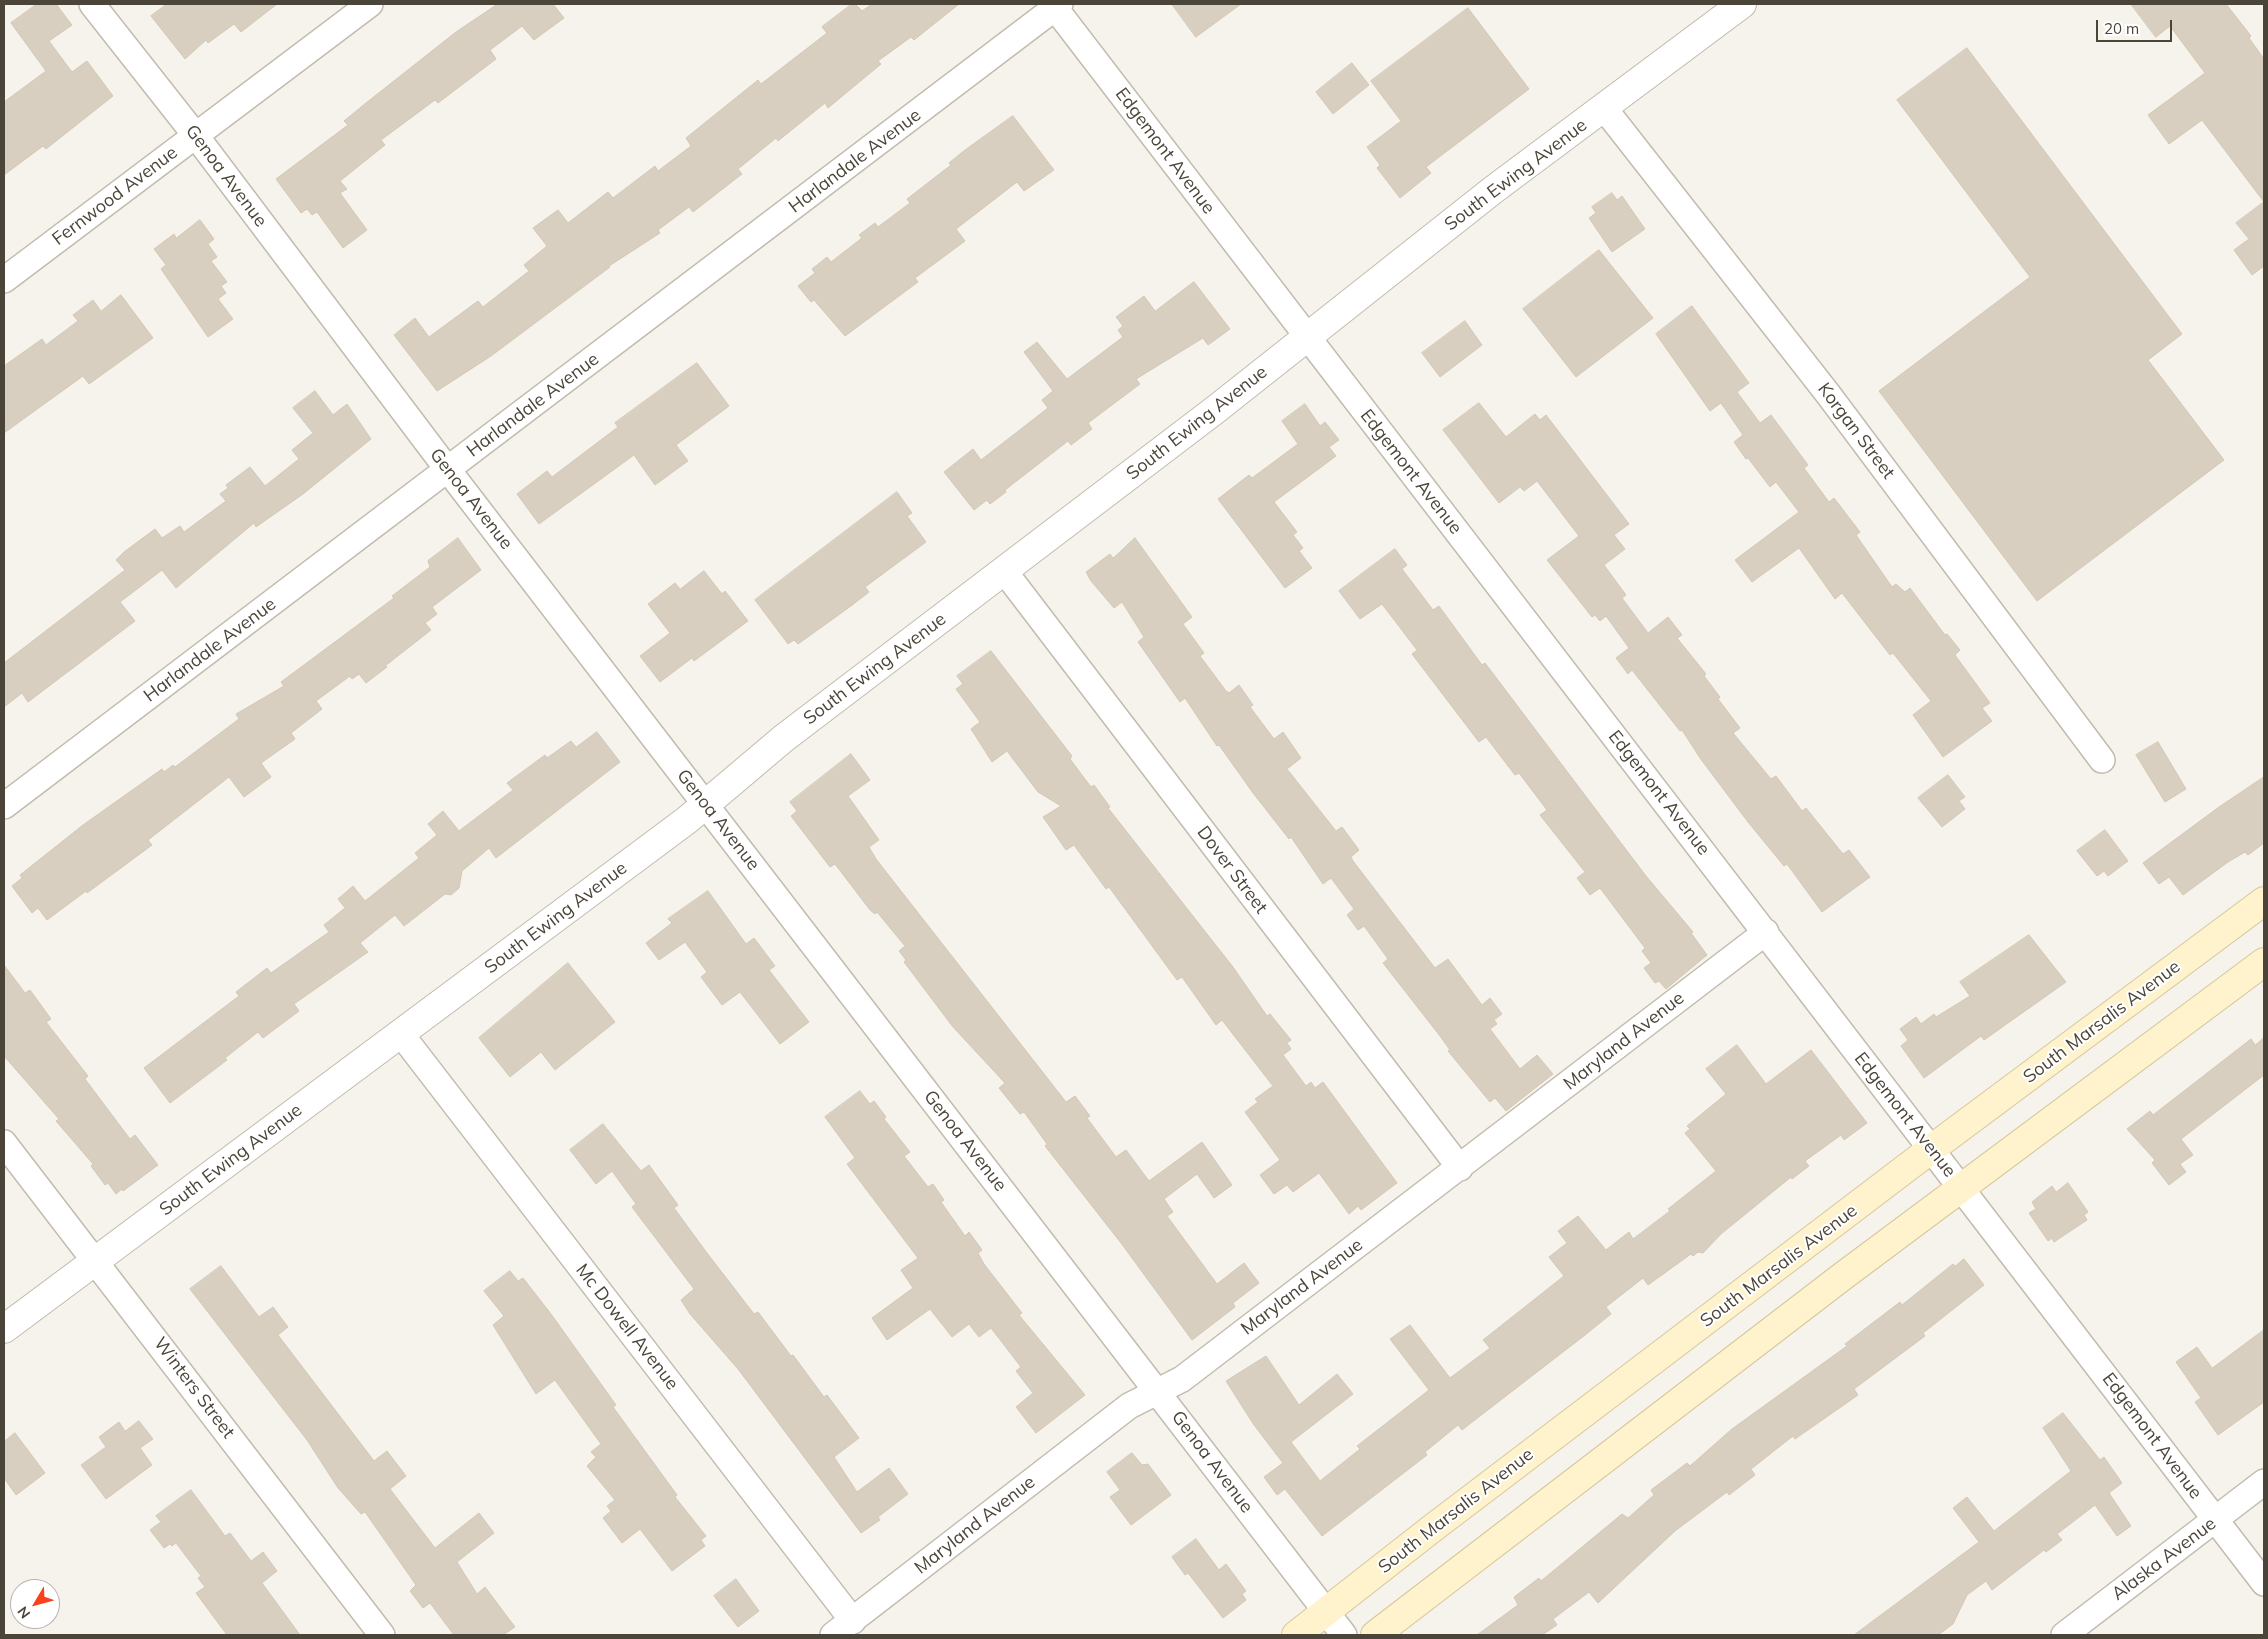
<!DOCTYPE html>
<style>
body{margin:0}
#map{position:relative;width:2268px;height:1639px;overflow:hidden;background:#f6f3ec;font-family:Mulish,sans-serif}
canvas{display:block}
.frame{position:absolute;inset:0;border:5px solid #4b4439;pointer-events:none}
.north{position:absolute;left:10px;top:1579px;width:50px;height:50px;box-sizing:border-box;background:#fff;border:1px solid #b7b4b0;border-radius:50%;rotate:233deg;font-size:14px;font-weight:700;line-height:20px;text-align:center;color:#4b4439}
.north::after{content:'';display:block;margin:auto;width:18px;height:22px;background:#fc3f1d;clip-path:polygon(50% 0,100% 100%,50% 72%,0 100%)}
.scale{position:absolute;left:2096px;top:20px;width:76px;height:22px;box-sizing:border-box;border:2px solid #4b4439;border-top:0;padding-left:6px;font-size:15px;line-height:18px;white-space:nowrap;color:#4b4439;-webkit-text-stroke:4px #fff;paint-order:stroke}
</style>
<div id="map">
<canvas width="2268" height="1639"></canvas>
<div class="frame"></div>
<div class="north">N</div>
<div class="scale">20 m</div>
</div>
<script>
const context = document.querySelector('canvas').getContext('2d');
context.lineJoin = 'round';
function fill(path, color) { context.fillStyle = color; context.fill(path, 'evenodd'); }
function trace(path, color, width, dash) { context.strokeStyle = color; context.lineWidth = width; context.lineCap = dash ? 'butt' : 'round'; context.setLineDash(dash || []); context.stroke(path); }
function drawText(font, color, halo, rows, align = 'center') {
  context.font = font + ' Mulish,sans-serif'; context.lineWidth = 4; context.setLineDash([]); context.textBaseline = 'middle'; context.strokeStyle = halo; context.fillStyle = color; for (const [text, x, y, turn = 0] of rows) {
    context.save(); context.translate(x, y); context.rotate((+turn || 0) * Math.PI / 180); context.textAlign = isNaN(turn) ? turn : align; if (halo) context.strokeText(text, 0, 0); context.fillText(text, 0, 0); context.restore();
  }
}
const building = new Path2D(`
 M 37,4 L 56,4 L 72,25 L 49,41 L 72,72 L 87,61 L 113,96 L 46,149 L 43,146 L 4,175 L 4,102 L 46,71 L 11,23 Z
 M 167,4 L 277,4 L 241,32 L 234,24 L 208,43 L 206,40 L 185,59 L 151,16 Z
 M 498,4 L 553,4 L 564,18 L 534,40 L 522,26 L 490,50 L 496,59 L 438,103 L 435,100 L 381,140 L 385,145 L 340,181 L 347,189 L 340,193 L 367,230 L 343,248 L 317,212 L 312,215 L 307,209 L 301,213 L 276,179 L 348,125 L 344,121 L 366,103 L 456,32 Z
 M 852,4 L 855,4 L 862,11 L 872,4 L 959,4 L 914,40 L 911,37 L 878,61 L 881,64 L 828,108 L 825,103 L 778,141 L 776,138 L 738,169 L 742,174 L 693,212 L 689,207 L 658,230 L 660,233 L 609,266 L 610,267 L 491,356 L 437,391 L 394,335 L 415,318 L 429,337 L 478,301 L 483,307 L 529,271 L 524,265 L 547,246 L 533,228 L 558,210 L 568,223 L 608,192 L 613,198 L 655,166 L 658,171 L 691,146 L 686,138 L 758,80 L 761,84 L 827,33 L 822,27 Z
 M 1172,4 L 1241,4 L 1196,37 Z
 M 2131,4 L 2226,4 L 2251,36 L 2249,38 L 2264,59 L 2264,202 L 2202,120 L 2169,144 L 2148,115 L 2205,73 L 2170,26 L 2156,37 Z
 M 1468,8 L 1529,89 L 1426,167 L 1431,173 L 1400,198 L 1377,168 L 1380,165 L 1367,147 L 1401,121 L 1371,81 Z
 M 1967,48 L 2182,334 L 2148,360 L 2224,460 L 2037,601 L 1879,391 L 2030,277 L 1897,100 Z
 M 1352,63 L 1369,85 L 1333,114 L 1316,92 Z
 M 1013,116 L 1054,170 L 1024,191 L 1017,182 L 956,229 L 965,241 L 915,278 L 918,282 L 845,336 L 814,300 L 811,302 L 798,286 L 815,273 L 812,269 L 827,257 L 831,262 L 862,238 L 859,235 L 875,223 L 878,227 L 910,203 L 907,199 L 951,165 L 949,163 L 965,150 Z
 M 1612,193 L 1617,200 L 1622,196 L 1645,229 L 1612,252 L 1589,218 L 1596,213 L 1592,207 Z
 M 2264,202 L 2264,266 L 2252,275 L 2234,250 L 2249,239 L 2236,223 Z
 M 200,220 L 214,239 L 208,244 L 217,257 L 211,261 L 227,282 L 221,286 L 226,293 L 218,299 L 233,319 L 208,337 L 161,269 L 166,265 L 154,249 L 174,234 L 176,238 Z
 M 1599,250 L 1653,318 L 1576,377 L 1523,309 Z
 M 1194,282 L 1230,329 L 1208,345 L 1203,338 L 1136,379 L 1140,384 L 1088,423 L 1092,429 L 1071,445 L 1068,441 L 1005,490 L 1006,492 L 990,504 L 987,500 L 974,510 L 944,472 L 973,449 L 981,460 L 1048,408 L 1042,400 L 1053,391 L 1024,352 L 1037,342 L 1067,379 L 1123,337 L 1118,330 L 1123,326 L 1116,317 L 1144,296 L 1155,311 Z
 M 121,295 L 153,338 L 89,384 L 83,376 L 4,433 L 4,366 L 42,339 L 46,345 L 78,321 L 73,315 L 93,300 L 101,311 Z
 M 1692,306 L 1749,383 L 1737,392 L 1760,423 L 1771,415 L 1808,465 L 1804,468 L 1829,502 L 1834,498 L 1860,532 L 1856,535 L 1892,587 L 1896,584 L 1905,592 L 1910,588 L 1945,635 L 1947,634 L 1960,650 L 1955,655 L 1990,703 L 1982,708 L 1992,721 L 1943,757 L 1913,715 L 1931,701 L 1893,653 L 1890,655 L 1842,593 L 1835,599 L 1799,548 L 1752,582 L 1735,560 L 1799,512 L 1776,482 L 1770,487 L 1748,458 L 1746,459 L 1734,442 L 1743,435 L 1721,403 L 1710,411 L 1656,334 Z
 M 1465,321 L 1482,345 L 1440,377 L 1422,353 Z
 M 697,363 L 729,406 L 676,445 L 688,461 L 655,485 L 634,455 L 539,524 L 517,494 L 547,471 L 552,477 L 618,427 L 615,423 Z
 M 315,391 L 333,415 L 347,404 L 371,439 L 303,494 L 256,527 L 254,523 L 176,588 L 162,570 L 120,602 L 135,621 L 28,702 L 22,693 L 4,707 L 4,663 L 125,570 L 116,560 L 124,552 L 155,529 L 162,538 L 180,526 L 184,532 L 226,501 L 220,494 L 228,488 L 226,485 L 250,467 L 265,486 L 299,459 L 292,450 L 313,433 L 293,408 Z
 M 1479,403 L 1506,437 L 1535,414 L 1540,420 L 1546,415 L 1629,524 L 1614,535 L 1625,549 L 1604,565 L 1626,595 L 1622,598 L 1648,633 L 1668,617 L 1682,635 L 1677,638 L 1706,674 L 1704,676 L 1720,697 L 1718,699 L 1740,728 L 1733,733 L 1771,779 L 1776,776 L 1802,811 L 1806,808 L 1843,854 L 1849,850 L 1870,877 L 1822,912 L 1787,864 L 1784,866 L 1748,822 L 1700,758 L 1682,730 L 1680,731 L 1632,670 L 1628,674 L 1616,658 L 1629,648 L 1606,616 L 1600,621 L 1595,615 L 1592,617 L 1547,560 L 1579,536 L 1537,481 L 1524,491 L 1520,487 L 1499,503 L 1443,430 Z
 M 1305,404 L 1320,426 L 1325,422 L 1339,440 L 1329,447 L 1336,456 L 1274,502 L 1297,532 L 1293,535 L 1303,548 L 1299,551 L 1312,568 L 1285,588 L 1218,499 L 1249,475 L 1252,478 L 1298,444 L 1282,421 Z
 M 897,492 L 912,513 L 907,516 L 926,542 L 865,587 L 869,592 L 851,606 L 798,644 L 794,640 L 788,644 L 755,600 Z
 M 458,538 L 481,570 L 432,607 L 437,614 L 425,623 L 431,630 L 385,666 L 387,667 L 366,683 L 359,674 L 352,679 L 350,676 L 316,701 L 322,709 L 291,733 L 295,739 L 261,763 L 271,777 L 244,797 L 229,777 L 148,840 L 152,845 L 87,893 L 86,891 L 47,920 L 38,908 L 32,913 L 12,886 L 22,878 L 20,875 L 83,825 L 162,769 L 164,772 L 173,765 L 175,767 L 239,719 L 236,714 L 284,686 L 281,682 L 394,598 L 392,596 L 430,567 L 428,561 Z
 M 1135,538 L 1192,617 L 1183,624 L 1204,653 L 1200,656 L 1226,691 L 1229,693 L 1239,685 L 1253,705 L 1250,707 L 1274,739 L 1283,732 L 1301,758 L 1287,769 L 1336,831 L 1342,827 L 1359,850 L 1351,857 L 1353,861 L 1435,968 L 1448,959 L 1482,1005 L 1490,998 L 1502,1014 L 1494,1020 L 1497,1024 L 1490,1029 L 1520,1069 L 1537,1055 L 1553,1074 L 1506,1111 L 1495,1098 L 1490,1102 L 1448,1051 L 1450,1050 L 1440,1036 L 1383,963 L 1388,959 L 1364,926 L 1358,930 L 1347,915 L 1354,909 L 1331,878 L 1323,884 L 1291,837 L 1289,839 L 1253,793 L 1219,745 L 1217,746 L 1185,698 L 1180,702 L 1138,642 L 1144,637 L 1122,602 L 1114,608 L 1091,581 L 1086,572 L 1110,554 L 1113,558 Z
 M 1395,549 L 1407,565 L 1402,569 L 1433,610 L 1439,606 L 1482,665 L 1485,663 L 1646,876 L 1693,932 L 1691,933 L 1707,955 L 1666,989 L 1659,981 L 1655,983 L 1644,968 L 1651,963 L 1642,951 L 1645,948 L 1600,888 L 1590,895 L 1577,878 L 1585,872 L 1540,815 L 1547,810 L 1519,773 L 1515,775 L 1486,737 L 1479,742 L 1412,654 L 1417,650 L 1382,604 L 1360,619 L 1339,591 Z
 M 704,571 L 722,594 L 725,591 L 748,621 L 694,661 L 692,658 L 660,682 L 640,656 L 670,633 L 648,604 L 675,583 L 680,589 Z
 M 991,651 L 1072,756 L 1070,759 L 1091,787 L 1094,785 L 1110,807 L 1108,808 L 1233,967 L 1267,1016 L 1270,1014 L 1291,1040 L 1287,1043 L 1291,1049 L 1283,1055 L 1306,1086 L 1311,1082 L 1315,1088 L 1323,1082 L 1397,1183 L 1361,1210 L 1358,1206 L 1349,1214 L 1319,1173 L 1293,1192 L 1287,1185 L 1274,1194 L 1260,1175 L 1280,1160 L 1245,1112 L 1258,1102 L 1255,1099 L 1273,1086 L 1222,1020 L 1216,1025 L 1182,977 L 1177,980 L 1109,887 L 1106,889 L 1074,845 L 1066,850 L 1043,817 L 1061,806 L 1038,792 L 1007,751 L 992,762 L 971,729 L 980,722 L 956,689 L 963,684 L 957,676 Z
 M 597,732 L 620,762 L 496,858 L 489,848 L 462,871 L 459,888 L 451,895 L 445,894 L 404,926 L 395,915 L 360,943 L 368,952 L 294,1004 L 299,1011 L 263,1038 L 258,1032 L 225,1058 L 227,1060 L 170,1103 L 144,1068 L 239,996 L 236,992 L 267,968 L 271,973 L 329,932 L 324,925 L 345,908 L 338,899 L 353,886 L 365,901 L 419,858 L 415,853 L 437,835 L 428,824 L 443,811 L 459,831 L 513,790 L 507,783 L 545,755 L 547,758 L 571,741 L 576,747 Z
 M 2158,742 L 2186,789 L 2165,802 L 2136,755 Z
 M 851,754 L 870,780 L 848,796 L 879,840 L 869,847 L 876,859 L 1066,1102 L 1075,1096 L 1090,1116 L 1087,1118 L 1116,1157 L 1126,1150 L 1149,1181 L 1202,1142 L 1232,1185 L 1214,1198 L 1197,1174 L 1164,1199 L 1173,1212 L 1167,1216 L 1217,1284 L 1244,1263 L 1259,1283 L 1233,1303 L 1235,1307 L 1192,1340 L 1121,1243 L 1045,1146 L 1047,1144 L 1024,1112 L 1020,1114 L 999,1088 L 1005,1083 L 953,1027 L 904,962 L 906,960 L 899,951 L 905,946 L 877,912 L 875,914 L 870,910 L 835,864 L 830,867 L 791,816 L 797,811 L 790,802 Z
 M 1948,775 L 1965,797 L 1959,801 L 1965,809 L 1942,827 L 1918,798 Z
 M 2264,777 L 2264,843 L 2248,855 L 2245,852 L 2228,862 L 2183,895 L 2169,877 L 2159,884 L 2143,863 L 2219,807 Z
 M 2105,830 L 2128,861 L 2108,876 L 2104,871 L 2097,876 L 2077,851 Z
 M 708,891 L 746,944 L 754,938 L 775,966 L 769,970 L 809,1022 L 780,1044 L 740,992 L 722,1005 L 701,977 L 707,972 L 685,942 L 659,960 L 646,943 L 672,923 L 668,919 Z
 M 2029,935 L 2066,982 L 1984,1040 L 1981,1036 L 1924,1078 L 1901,1046 L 1908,1040 L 1900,1029 L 1916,1017 L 1921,1024 L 1934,1014 L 1936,1017 L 1970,996 L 1960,982 Z
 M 568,963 L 615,1022 L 555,1070 L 541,1052 L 510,1077 L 479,1038 Z
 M 4,965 L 25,993 L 30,990 L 51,1019 L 46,1022 L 88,1076 L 85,1079 L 130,1139 L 135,1135 L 158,1165 L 123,1191 L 122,1189 L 116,1194 L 108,1183 L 105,1185 L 91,1166 L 93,1164 L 56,1121 L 59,1119 L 4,1056 Z
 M 2264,1038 L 2264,1075 L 2181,1139 L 2193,1155 L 2180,1164 L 2186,1172 L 2169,1185 L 2152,1163 L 2155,1160 L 2127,1129 L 2150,1111 L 2153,1115 L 2251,1039 L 2255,1045 Z
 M 1737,1045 L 1766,1084 L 1811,1050 L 1867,1123 L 1844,1140 L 1841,1135 L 1805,1161 L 1809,1166 L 1792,1179 L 1791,1177 L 1721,1234 L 1703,1253 L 1698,1252 L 1693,1256 L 1691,1254 L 1648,1285 L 1643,1278 L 1606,1307 L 1611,1314 L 1585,1335 L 1471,1423 L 1462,1430 L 1458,1425 L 1425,1452 L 1427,1455 L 1322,1536 L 1285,1489 L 1277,1495 L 1264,1477 L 1283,1463 L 1254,1425 L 1226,1381 L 1266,1356 L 1299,1405 L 1337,1374 L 1353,1394 L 1291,1442 L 1320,1481 L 1360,1449 L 1357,1446 L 1429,1390 L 1390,1339 L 1410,1325 L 1450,1378 L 1490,1348 L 1483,1340 L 1564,1276 L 1549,1257 L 1567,1243 L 1558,1231 L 1578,1216 L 1606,1250 L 1629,1232 L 1633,1239 L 1670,1211 L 1668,1209 L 1716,1171 L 1685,1133 L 1690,1129 L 1687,1126 L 1726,1094 L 1706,1069 Z
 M 860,1091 L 870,1104 L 874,1101 L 886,1117 L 884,1119 L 910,1152 L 904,1156 L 928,1187 L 933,1184 L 944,1200 L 941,1202 L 965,1236 L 969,1232 L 982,1250 L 978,1253 L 984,1264 L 1022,1313 L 1019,1315 L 1085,1395 L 1036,1433 L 1016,1407 L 1033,1393 L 1016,1371 L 1021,1367 L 991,1328 L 979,1337 L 969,1324 L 952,1337 L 930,1309 L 887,1340 L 872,1318 L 913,1288 L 901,1270 L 918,1258 L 847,1164 L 855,1158 L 825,1117 Z
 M 603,1124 L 641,1171 L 649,1165 L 678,1205 L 674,1208 L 707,1253 L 754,1314 L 758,1312 L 791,1356 L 793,1355 L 824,1397 L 827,1395 L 859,1438 L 834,1457 L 857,1492 L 889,1468 L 908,1494 L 878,1517 L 880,1520 L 861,1533 L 738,1369 L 690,1314 L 681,1300 L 694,1289 L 632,1207 L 636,1204 L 612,1171 L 596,1184 L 570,1150 Z
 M 2068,1183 L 2088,1212 L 2084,1215 L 2087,1220 L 2054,1242 L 2052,1238 L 2048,1241 L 2029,1213 L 2036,1209 L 2032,1202 L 2052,1186 L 2056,1192 Z
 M 1964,1259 L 1984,1285 L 1923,1333 L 1925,1336 L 1854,1389 L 1858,1395 L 1795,1439 L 1793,1436 L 1751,1469 L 1755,1475 L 1729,1495 L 1727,1492 L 1675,1531 L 1598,1603 L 1589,1592 L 1553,1619 L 1557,1625 L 1542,1635 L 1477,1635 L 1518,1605 L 1514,1597 L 1539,1578 L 1541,1581 L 1622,1514 L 1628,1518 L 1654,1495 L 1651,1490 L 1687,1463 L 1690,1466 L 1732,1429 L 1847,1346 L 1845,1344 L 1900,1302 L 1902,1305 L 1953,1264 L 1955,1266 Z
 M 221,1266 L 259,1317 L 273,1307 L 288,1327 L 278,1335 L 374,1461 L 387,1451 L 406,1476 L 390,1489 L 435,1548 L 479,1513 L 494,1533 L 457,1562 L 477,1594 L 485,1587 L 515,1627 L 503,1635 L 454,1635 L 430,1603 L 423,1608 L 410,1591 L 416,1585 L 365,1512 L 361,1514 L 338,1488 L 307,1440 L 190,1289 Z
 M 510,1271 L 518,1281 L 523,1278 L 551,1314 L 616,1405 L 613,1407 L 677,1495 L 675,1497 L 706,1536 L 701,1540 L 705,1546 L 672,1571 L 640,1529 L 622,1543 L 603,1518 L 611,1511 L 607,1506 L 615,1500 L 587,1466 L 596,1457 L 591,1452 L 601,1444 L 555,1380 L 536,1394 L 493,1325 L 504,1316 L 484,1291 Z
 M 2264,1330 L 2264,1402 L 2218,1435 L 2195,1402 L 2201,1398 L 2176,1362 L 2197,1347 L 2212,1368 Z
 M 2063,1413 L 2100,1460 L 2104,1457 L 2122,1483 L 2109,1493 L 2131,1526 L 2117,1536 L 2095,1505 L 2057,1534 L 2062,1540 L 2046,1552 L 2044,1550 L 1992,1590 L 1986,1581 L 1967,1595 L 1953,1624 L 1938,1635 L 1854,1635 L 1979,1542 L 1953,1508 L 1967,1497 L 1994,1531 L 2071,1471 L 2043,1428 Z
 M 139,1421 L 153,1439 L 140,1448 L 152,1465 L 106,1499 L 81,1465 L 106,1447 L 99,1437 L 119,1422 L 125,1431 Z
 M 15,1433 L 45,1473 L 16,1495 L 4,1478 L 4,1442 Z
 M 1132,1453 L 1142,1465 L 1148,1464 L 1171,1495 L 1131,1525 L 1110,1497 L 1120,1490 L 1107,1472 Z
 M 191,1490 L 225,1536 L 230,1533 L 251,1561 L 263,1552 L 277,1571 L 262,1583 L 300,1635 L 227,1635 L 196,1593 L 205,1587 L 198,1578 L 201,1576 L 176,1543 L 172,1546 L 170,1544 L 164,1548 L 150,1530 L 161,1522 L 156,1516 Z
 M 1196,1539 L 1219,1570 L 1226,1564 L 1246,1591 L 1242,1594 L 1246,1600 L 1223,1618 L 1188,1573 L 1185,1575 L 1172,1557 Z
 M 736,1579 L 759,1611 L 738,1627 L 714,1596 Z`);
const minor = new Path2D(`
 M 92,4 L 196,136 L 448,470 L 1344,1635
 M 1052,4 L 2264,1583
 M 1604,108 L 1828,394 L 2102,760
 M 4,280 L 370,4
 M 1005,572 L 1460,1168
 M 4,806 L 1060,4
 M 401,1034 L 853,1621
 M 4,1143 L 382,1635
 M 833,1635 L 1129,1406 L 1182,1379 L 1766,932
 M 2064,1635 L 2264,1482`);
const tertiary = new Path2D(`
 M 4,1329 L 687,820 L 784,738 L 1215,410 L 1493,190 L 1742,4`);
const secondary = new Path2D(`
 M 1296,1635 L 1434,1527 L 1930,1150 L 2264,901
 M 1375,1635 L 1843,1276 L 2264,962`);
const streetNames = [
 ["Edgemont Avenue",1165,151,53],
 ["Harlandale Avenue",855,161,-37],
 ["South Ewing Avenue",1516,175,-37],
 ["Genoa Avenue",226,176,53],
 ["Fernwood Avenue",115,196,-37],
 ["Harlandale Avenue",533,405,-37],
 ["South Ewing Avenue",1197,423,-38],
 ["Korgan Street",1856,431,53],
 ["Edgemont Avenue",1411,472,52],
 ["Genoa Avenue",471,499,52],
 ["Harlandale Avenue",210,650,-37],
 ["South Ewing Avenue",875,669,-37],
 ["Edgemont Avenue",1659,793,52],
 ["Genoa Avenue",718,820,52],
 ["Dover Street",1232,870,53],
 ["South Ewing Avenue",556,918,-37],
 ["South Marsalis Avenue",2102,1022,-37],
 ["Maryland Avenue",1624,1041,-38],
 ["Edgemont Avenue",1905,1115,52],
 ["Genoa Avenue",965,1141,52],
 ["South Ewing Avenue",231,1160,-37],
 ["South Marsalis Avenue",1779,1266,-37],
 ["Maryland Avenue",1302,1287,-37],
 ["Mc Dowell Avenue",627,1327,52],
 ["Winters Street",194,1388,53],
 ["Edgemont Avenue",2152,1436,53],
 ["Genoa Avenue",1212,1462,53],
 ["South Marsalis Avenue",1456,1511,-38],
 ["Maryland Avenue",975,1525,-38],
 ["Alaska Avenue",2164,1559,-37]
];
fill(building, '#d8cfc1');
trace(building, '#d3c7b4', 1);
trace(minor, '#c2bbae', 28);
trace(tertiary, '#c2bbae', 30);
trace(secondary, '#d6c79b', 30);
trace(minor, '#fff', 25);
trace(tertiary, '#fff', 28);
trace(secondary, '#fff3cd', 28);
drawText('18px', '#4b4439', '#fff', streetNames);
</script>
